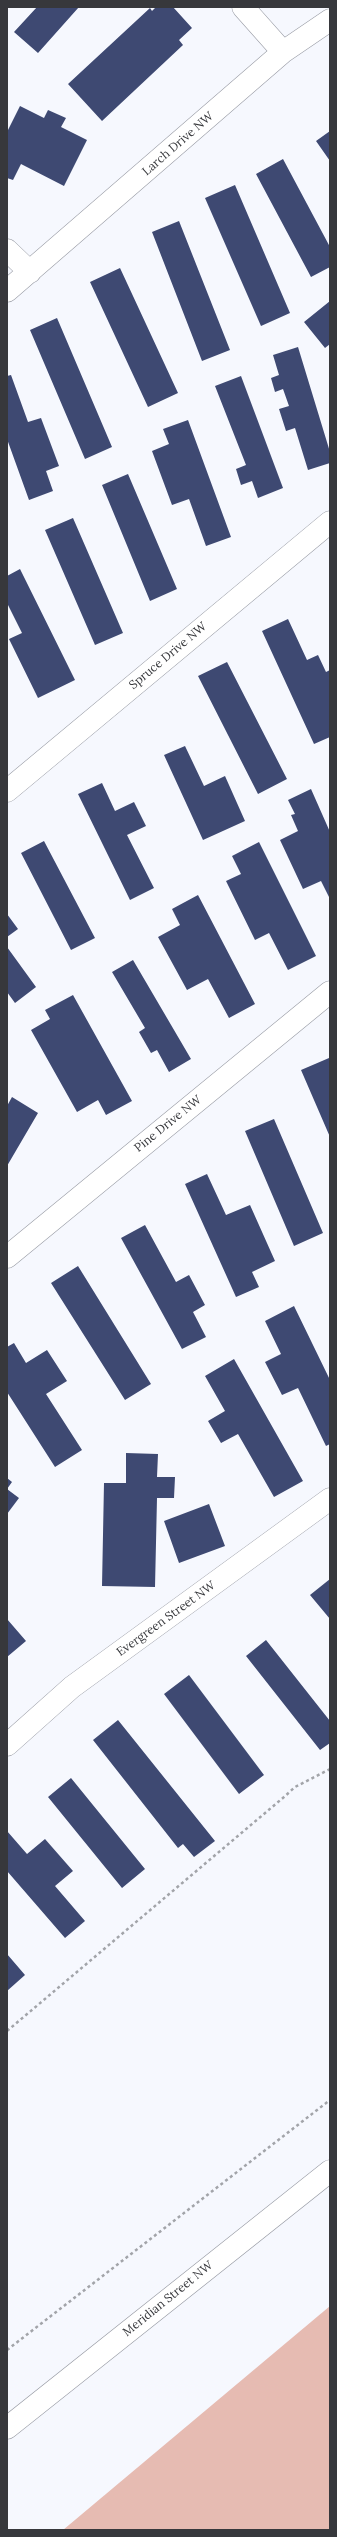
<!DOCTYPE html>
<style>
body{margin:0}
#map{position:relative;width:337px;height:2537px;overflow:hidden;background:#f6f8fe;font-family:Lora,serif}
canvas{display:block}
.frame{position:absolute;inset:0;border:8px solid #37383c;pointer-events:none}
</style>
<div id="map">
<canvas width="337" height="2537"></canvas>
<div class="frame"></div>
</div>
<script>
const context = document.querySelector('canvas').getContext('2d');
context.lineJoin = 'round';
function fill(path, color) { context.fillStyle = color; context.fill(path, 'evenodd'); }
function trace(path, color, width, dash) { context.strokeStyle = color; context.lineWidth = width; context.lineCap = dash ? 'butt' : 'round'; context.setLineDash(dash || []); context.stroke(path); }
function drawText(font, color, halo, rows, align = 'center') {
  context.font = font + ' Lora,serif'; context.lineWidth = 4; context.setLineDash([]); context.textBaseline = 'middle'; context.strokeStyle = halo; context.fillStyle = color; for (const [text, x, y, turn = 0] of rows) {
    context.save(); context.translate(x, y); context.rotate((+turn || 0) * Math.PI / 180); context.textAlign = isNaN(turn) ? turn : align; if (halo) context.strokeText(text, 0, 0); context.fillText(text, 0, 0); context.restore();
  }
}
const green = new Path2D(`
 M 330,2306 L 330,2530 L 63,2530 Z`);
const building = new Path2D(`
 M 37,7 L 79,7 L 38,53 L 14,32 Z
 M 156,7 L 173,7 L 192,28 L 179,40 L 183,45 L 102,121 L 68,84 L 150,8 L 152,11 Z
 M 20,106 L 44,118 L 48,110 L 66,118 L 61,127 L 87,140 L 64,186 L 21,164 L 13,180 L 7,178 L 7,132 Z
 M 330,131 L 330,161 L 316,141 Z
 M 283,159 L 330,247 L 330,267 L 311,277 L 256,174 Z
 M 235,185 L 290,313 L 261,326 L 205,198 Z
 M 179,221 L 230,350 L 202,361 L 152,232 Z
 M 120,268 L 178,393 L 148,407 L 90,282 Z
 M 330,301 L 330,344 L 325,348 L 304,322 Z
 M 57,318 L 112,447 L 85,459 L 30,330 Z
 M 298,347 L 330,452 L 330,463 L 308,470 L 295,428 L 286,431 L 279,409 L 289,406 L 283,389 L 275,392 L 271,378 L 279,375 L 273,355 Z
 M 11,375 L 28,422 L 41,418 L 59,466 L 46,471 L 53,491 L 29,500 L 7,439 L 7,376 Z
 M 241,376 L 283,488 L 258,498 L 252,481 L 241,485 L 236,469 L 246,465 L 215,386 Z
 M 188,420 L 231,537 L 206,546 L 189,499 L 172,505 L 152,451 L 169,444 L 163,429 Z
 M 128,474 L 177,589 L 150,601 L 102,485 Z
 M 73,518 L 123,633 L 95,645 L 45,530 Z
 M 20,569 L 75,680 L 38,698 L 9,639 L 22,633 L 7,603 L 7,576 Z
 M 288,619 L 307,660 L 318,655 L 326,672 L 330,670 L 330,737 L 314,744 L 262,631 Z
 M 227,662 L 287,779 L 258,794 L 198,676 Z
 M 185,746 L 204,786 L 225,776 L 245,821 L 203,840 L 164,755 Z
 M 102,783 L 115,811 L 134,802 L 146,826 L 127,835 L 154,888 L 130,900 L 78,794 Z
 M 311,789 L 330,832 L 330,899 L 321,881 L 303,889 L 280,840 L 298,831 L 291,815 L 295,814 L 288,800 Z
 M 44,841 L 95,938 L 71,950 L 21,853 Z
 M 259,842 L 316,956 L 288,970 L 269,933 L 255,940 L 226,881 L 241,874 L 232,856 Z
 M 198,895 L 255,1004 L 229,1018 L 208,979 L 187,990 L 158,937 L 180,925 L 172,909 Z
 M 7,914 L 18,929 L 7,937 Z
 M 7,947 L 36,987 L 15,1003 L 7,992 Z
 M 133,960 L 191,1059 L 169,1072 L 157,1050 L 151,1053 L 139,1032 L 145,1028 L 112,972 Z
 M 73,995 L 132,1101 L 106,1115 L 98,1100 L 77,1112 L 31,1030 L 50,1019 L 45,1010 Z
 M 329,1058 L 330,1060 L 330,1137 L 301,1070 Z
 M 12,1097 L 38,1113 L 7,1166 L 7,1106 Z
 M 274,1119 L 323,1233 L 294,1246 L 245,1131 Z
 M 207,1174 L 226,1215 L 250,1205 L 275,1261 L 252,1272 L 259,1287 L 236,1297 L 185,1184 Z
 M 145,1225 L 176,1282 L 189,1275 L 205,1305 L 193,1312 L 206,1337 L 182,1349 L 121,1238 Z
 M 78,1266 L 151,1384 L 125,1400 L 51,1283 Z
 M 294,1306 L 330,1380 L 330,1444 L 326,1446 L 298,1388 L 282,1395 L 265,1362 L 281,1354 L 265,1321 Z
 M 14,1343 L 26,1363 L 47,1350 L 67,1381 L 46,1394 L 82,1450 L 55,1467 L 7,1392 L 7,1347 Z
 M 234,1359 L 303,1481 L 274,1497 L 238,1434 L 221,1443 L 208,1421 L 225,1411 L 205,1376 Z
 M 126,1453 L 158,1454 L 157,1477 L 175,1477 L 174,1498 L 157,1498 L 155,1587 L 102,1586 L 104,1483 L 126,1483 Z
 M 7,1478 L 12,1482 L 7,1489 L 19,1498 L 7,1514 Z
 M 209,1504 L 225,1546 L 179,1563 L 164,1521 Z
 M 330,1579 L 330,1619 L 310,1595 Z
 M 7,1619 L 26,1641 L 7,1657 Z
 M 266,1640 L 330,1721 L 330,1743 L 320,1750 L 246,1656 Z
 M 189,1675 L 264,1775 L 239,1794 L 164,1694 Z
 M 118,1720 L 215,1841 L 194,1857 L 183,1844 L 178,1848 L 93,1740 Z
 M 71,1778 L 145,1869 L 122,1888 L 48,1797 Z
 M 7,1831 L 27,1854 L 45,1839 L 73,1871 L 55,1886 L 85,1921 L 65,1938 L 7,1871 Z
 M 7,1954 L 25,1975 L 7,1991 Z`);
const path = new Path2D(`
 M 7,2031 L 284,1797 L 295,1787 L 330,1769
 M 7,2350 L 330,2100`);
const minor = new Path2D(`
 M 243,7 L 283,52
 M 7,250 L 30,272
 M 7,291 L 283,52 L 330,20
 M 7,791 L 330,522
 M 7,1257 L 330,992
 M 7,1745 L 72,1687 L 330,1499`);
const tertiary = new Path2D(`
 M 7,2428 L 330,2171`);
const streetNames = [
 ["Larch Drive NW",178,144,-41],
 ["Spruce Drive NW",168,656,-40],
 ["Pine Drive NW",168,1124,-39],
 ["Evergreen Street NW",166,1619,-36],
 ["Meridian Street NW",168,2299,-39]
];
fill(green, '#e6bbb2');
fill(building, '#3e4972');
trace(minor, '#989ba4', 23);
trace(tertiary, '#989ba4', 23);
trace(path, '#a2a4a9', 2.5, [3, 3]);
trace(minor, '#fff', 22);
trace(tertiary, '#fff', 22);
drawText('12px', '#37383c', '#fff', streetNames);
</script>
